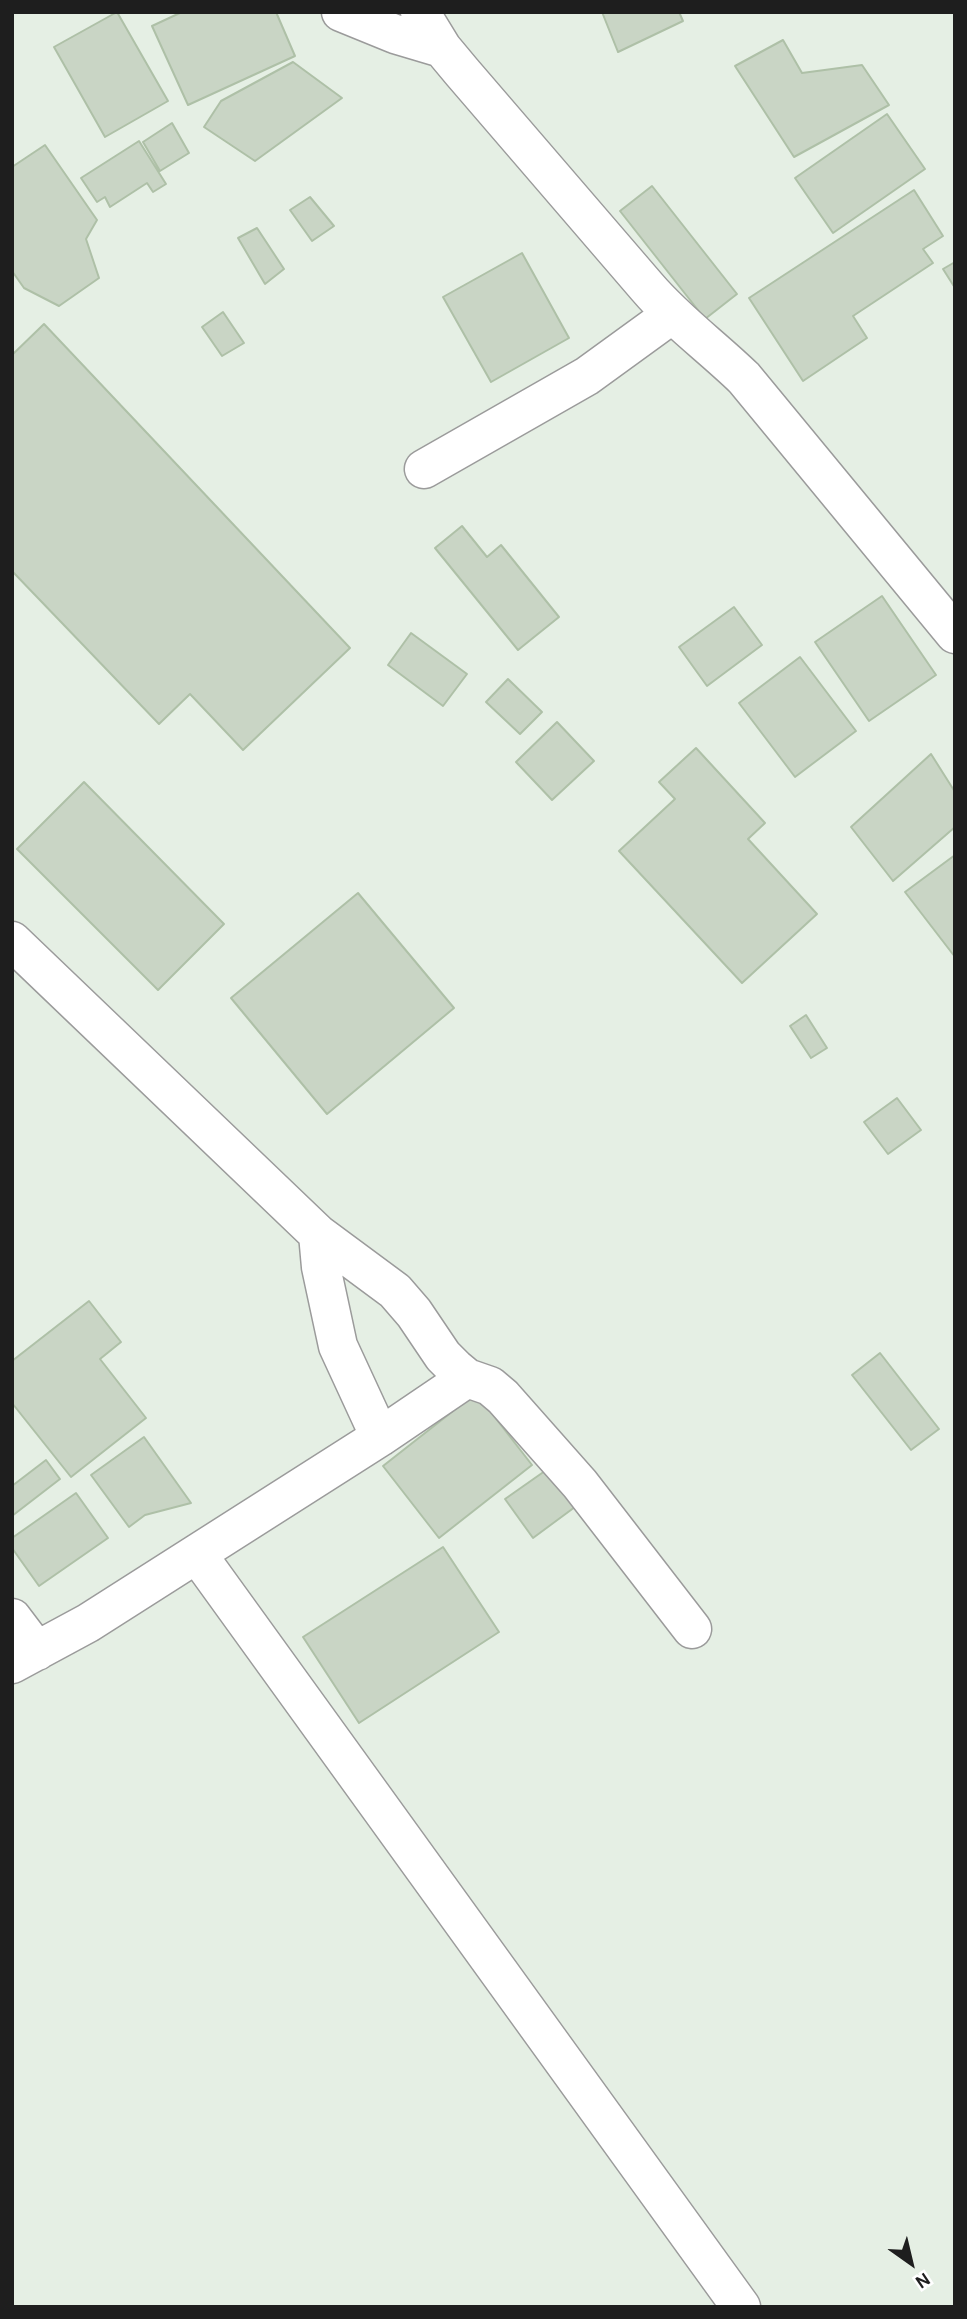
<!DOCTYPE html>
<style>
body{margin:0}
#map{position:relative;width:967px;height:2319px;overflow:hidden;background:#e5efe4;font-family:Karla,sans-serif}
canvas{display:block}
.frame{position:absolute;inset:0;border:14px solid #1e1e1e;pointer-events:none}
.north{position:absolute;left:876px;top:2228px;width:70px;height:70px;-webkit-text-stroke:5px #fff;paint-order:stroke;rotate:146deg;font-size:19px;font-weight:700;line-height:28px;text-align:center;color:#1e1e1e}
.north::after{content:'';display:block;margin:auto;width:24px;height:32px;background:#1e1e1e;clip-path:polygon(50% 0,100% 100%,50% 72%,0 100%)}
</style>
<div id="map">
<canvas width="967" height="2319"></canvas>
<div class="frame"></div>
<div class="north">N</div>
</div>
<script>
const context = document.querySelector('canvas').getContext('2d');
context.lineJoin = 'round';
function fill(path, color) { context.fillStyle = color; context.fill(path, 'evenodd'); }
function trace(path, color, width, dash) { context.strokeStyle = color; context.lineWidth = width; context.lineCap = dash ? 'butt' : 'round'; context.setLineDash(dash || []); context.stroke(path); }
const building = new Path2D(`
 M 117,12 L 168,101 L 105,137 L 54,47 Z
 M 182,12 L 276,12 L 295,56 L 188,105 L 152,26 Z
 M 602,12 L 679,12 L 683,21 L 618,52 Z
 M 783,40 L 802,73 L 862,65 L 889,105 L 794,157 L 735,66 Z
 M 293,62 L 342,98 L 255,161 L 204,127 L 221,101 Z
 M 887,114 L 925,169 L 833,233 L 795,178 Z
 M 172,123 L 189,153 L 160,171 L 143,142 Z
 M 139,141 L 166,184 L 153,192 L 147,183 L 110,207 L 105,197 L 97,202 L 81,178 Z
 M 45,145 L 97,220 L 86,239 L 99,278 L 59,306 L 24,288 L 12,271 L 12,167 Z
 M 652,186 L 737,294 L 705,319 L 620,211 Z
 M 914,190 L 943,236 L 923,249 L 933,263 L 853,316 L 867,338 L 803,381 L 749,298 Z
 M 310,197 L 334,226 L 312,241 L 290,210 Z
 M 257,228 L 284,269 L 265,284 L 238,238 Z
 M 522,253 L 569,338 L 491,382 L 443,297 Z
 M 955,262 L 955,288 L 943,269 Z
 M 223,312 L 244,343 L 222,356 L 202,327 Z
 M 44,324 L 350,648 L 243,750 L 190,694 L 159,724 L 12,571 L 12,355 Z
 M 462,526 L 487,557 L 501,545 L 559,617 L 518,650 L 435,548 Z
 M 882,596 L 936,675 L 869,721 L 815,642 Z
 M 734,607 L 762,645 L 707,686 L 679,647 Z
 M 411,633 L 467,674 L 443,706 L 388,665 Z
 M 800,657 L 856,731 L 795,777 L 739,703 Z
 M 508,679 L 542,712 L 520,734 L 486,702 Z
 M 557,722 L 594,761 L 552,800 L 516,762 Z
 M 696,748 L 765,823 L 748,839 L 817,914 L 742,983 L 619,851 L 675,799 L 659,782 Z
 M 931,754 L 955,792 L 955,827 L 893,881 L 851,827 Z
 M 84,782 L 224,924 L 158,990 L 17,849 Z
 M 955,855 L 955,957 L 905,892 Z
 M 358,893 L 454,1008 L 327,1114 L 231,998 Z
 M 806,1015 L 827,1048 L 811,1058 L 790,1026 Z
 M 897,1098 L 921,1130 L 888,1154 L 864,1122 Z
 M 89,1301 L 121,1342 L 100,1359 L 146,1418 L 71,1477 L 12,1403 L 12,1361 Z
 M 880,1353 L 939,1429 L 911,1450 L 852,1375 Z
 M 476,1393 L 532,1465 L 439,1538 L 383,1466 Z
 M 144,1437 L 191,1503 L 145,1515 L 129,1527 L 91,1475 Z
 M 46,1460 L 60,1479 L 12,1516 L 12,1486 Z
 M 552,1466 L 579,1504 L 533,1538 L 505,1499 Z
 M 76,1493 L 108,1538 L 39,1586 L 12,1548 L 12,1538 Z
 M 443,1547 L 499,1632 L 359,1723 L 303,1637 Z`);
const street = new Path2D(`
 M 341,12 L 395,34 L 442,48
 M 420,12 L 442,48 L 462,72 L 647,287 C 676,321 712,347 744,378 L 955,634
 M 424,469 L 587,376 L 671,315
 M 12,941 L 318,1234 L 395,1291 L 414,1313 L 443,1356 L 455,1368 L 467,1378 L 490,1386 L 503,1397 L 580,1484 L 692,1629
 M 318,1234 L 321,1267 L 338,1346 L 380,1437
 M 197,1554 L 741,2307
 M 12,1618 L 37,1651
 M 12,1664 L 88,1623 L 380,1437 L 467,1378`);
fill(building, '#c9d5c5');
trace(building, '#aec0a7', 2);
trace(street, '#9b9b9b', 41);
trace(street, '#fff', 38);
</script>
